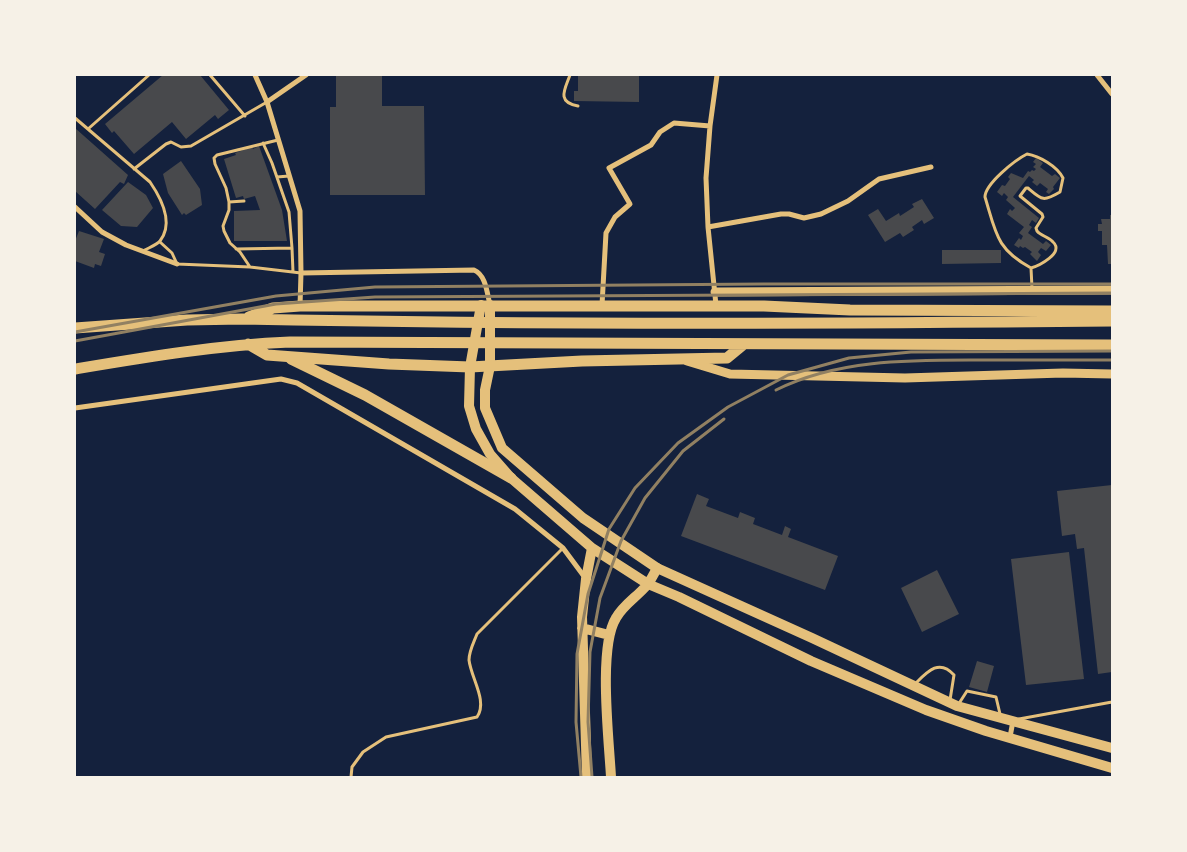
<!DOCTYPE html>
<style>
body{margin:0}
#map{position:relative;width:1187px;height:852px;overflow:hidden;background:#14213d;font-family:"DejaVu Sans",sans-serif}
canvas{display:block}
.frame{position:absolute;inset:0;border:76px solid #f6f1e7;pointer-events:none}
</style>
<div id="map">
<canvas width="1187" height="852"></canvas>
<div class="frame"></div>
</div>
<script>
const context = document.querySelector('canvas').getContext('2d');
context.lineJoin = 'round';
function fill(path, color) { context.fillStyle = color; context.fill(path, 'evenodd'); }
function trace(path, color, width, dash) { context.strokeStyle = color; context.lineWidth = width; context.lineCap = dash ? 'butt' : 'round'; context.setLineDash(dash || []); context.stroke(path); }
const building = new Path2D(`
 M 163,75 L 200,75 L 229,110 L 218,119 L 215,115 L 186,139 L 172,122 L 134,154 L 114,131 L 112,133 L 105,124 Z
 M 336,75 L 382,75 L 382,106 L 424,106 L 425,195 L 330,195 L 330,107 L 336,107 Z
 M 578,75 L 639,75 L 639,102 L 574,101 L 574,91 L 578,91 Z
 M 75,128 L 128,175 L 124,184 L 120,182 L 95,209 L 75,191 Z
 M 259,146 L 282,210 L 287,241 L 234,241 L 234,211 L 260,210 L 255,196 L 244,199 L 243,196 L 236,198 L 224,159 L 236,155 L 235,153 L 252,147 L 253,149 Z
 M 1036,158 L 1043,163 L 1040,167 L 1052,176 L 1055,174 L 1060,178 L 1053,187 L 1054,189 L 1049,194 L 1046,192 L 1048,189 L 1040,183 L 1037,186 L 1032,182 L 1034,180 L 1029,176 L 1013,197 L 1039,218 L 1036,223 L 1032,220 L 1029,225 L 1032,227 L 1028,233 L 1043,244 L 1046,241 L 1051,245 L 1046,251 L 1041,248 L 1038,252 L 1041,255 L 1037,261 L 1030,254 L 1032,252 L 1025,247 L 1023,248 L 1020,246 L 1019,248 L 1014,245 L 1019,238 L 1021,240 L 1023,236 L 1019,233 L 1024,227 L 1007,214 L 1010,209 L 1012,211 L 1015,208 L 1006,200 L 1008,197 L 1004,193 L 1002,196 L 997,192 L 1002,185 L 1005,186 L 1010,179 L 1008,177 L 1011,173 L 1023,178 L 1028,171 L 1030,172 L 1032,170 L 1034,171 L 1036,169 L 1033,167 L 1036,164 L 1033,162 Z
 M 181,161 L 200,189 L 202,205 L 186,215 L 184,213 L 182,215 L 168,193 L 163,174 Z
 M 128,182 L 146,195 L 153,208 L 137,227 L 121,226 L 102,210 Z
 M 922,199 L 934,218 L 924,224 L 922,220 L 912,227 L 914,230 L 903,237 L 900,233 L 885,242 L 868,215 L 878,209 L 886,221 L 899,213 L 900,216 L 914,207 L 912,204 Z
 M 1110,215 L 1112,215 L 1112,264 L 1108,264 L 1107,245 L 1102,245 L 1102,231 L 1098,231 L 1098,224 L 1102,224 L 1101,219 L 1110,219 Z
 M 79,231 L 104,239 L 99,252 L 105,254 L 101,266 L 95,264 L 94,268 L 75,261 L 75,241 Z
 M 942,250 L 1001,250 L 1001,263 L 942,264 Z
 M 1112,485 L 1112,672 L 1098,674 L 1084,548 L 1077,549 L 1075,534 L 1062,536 L 1057,491 Z
 M 697,494 L 709,499 L 706,506 L 738,518 L 740,512 L 755,518 L 753,524 L 782,535 L 785,526 L 791,529 L 788,537 L 838,556 L 825,590 L 681,536 Z
 M 1069,552 L 1084,679 L 1026,685 L 1011,559 Z
 M 937,570 L 959,614 L 922,632 L 901,588 Z
 M 977,661 L 994,666 L 987,692 L 969,687 Z`);
const service = new Path2D(`
 M 210,75 L 245,116
 M 570,75 C 565,89 556,102 578,106
 M 75,118 L 150,182 C 161,198 174,223 160,241 C 157,245 148,248 143,251
 M 88,129 L 149,75
 M 1027,154 C 1039,156 1057,166 1063,178 L 1060,192 C 1043,202 1042,200 1028,188 L 1026,188 L 1020,196 L 1042,214 L 1043,217 L 1036,228 L 1037,231 C 1041,236 1049,237 1053,242 C 1065,253 1038,266 1031,268 C 996,249 996,233 985,197 C 985,184 1015,160 1027,154 Z
 M 134,169 L 166,144 L 171,142 L 181,147 L 191,146 L 267,102
 M 277,177 L 289,176
 M 229,202 L 244,201
 M 160,242 L 172,253 L 177,264 L 250,267 L 301,273
 M 292,248 L 293,272
 M 236,249 L 292,248 L 289,212 L 272,163 L 263,143
 M 250,267 L 240,252 L 230,243 L 224,231 L 223,226 L 229,210 L 229,202 L 226,188 L 215,164 L 214,158 L 217,155 L 278,140
 M 1031,268 L 1032,288
 M 915,684 C 927,672 939,658 954,675 L 950,700
 M 958,705 L 967,691 L 996,697 L 1000,714
 M 1019,719 L 1112,702
 M 351,777 L 352,767 L 363,752 L 386,737 L 477,717 C 488,701 471,678 469,660 C 469,651 474,642 477,634 L 563,548`);
const minor = new Path2D(`
 M 255,75 L 267,102 L 300,211 L 301,273 L 300,306
 M 1097,75 L 1112,94
 M 267,102 L 306,75
 M 75,207 L 102,232 L 126,245 L 177,264
 M 708,227 L 781,214 L 789,214 L 804,218 L 821,214 L 848,201 L 879,179 L 931,167
 M 301,273 L 474,270 C 486,275 487,293 490,305
 M 602,305 L 606,233 L 615,217 L 630,204 L 609,168 L 651,145 L 660,132 L 674,123 L 710,126
 M 716,305 L 708,227 L 706,178 L 710,126 L 717,75
 M 75,408 L 281,379 L 297,383 L 515,509 L 563,548 L 586,579
 M 1010,737 L 1013,721`);
const tertiary = new Path2D(`
 M 715,292 L 1112,290
 M 687,361 L 730,374 L 905,378 L 1063,373 L 1112,374`);
const secondary = new Path2D(`
 M 657,568 L 812,638 L 957,706 L 1112,748
 M 648,584 L 679,597 L 811,661 L 926,710 L 986,731 L 1112,768`);
const primary = new Path2D(`
 M 481,305 L 470,367 L 469,406 L 476,429 L 490,454 L 511,478 L 592,548 L 648,584
 M 490,305 L 490,366 L 485,390 L 485,408 L 502,448 L 583,518 L 657,568 C 654,574 651,580 647,585 C 637,597 624,604 616,618 C 598,647 609,740 611,777
 M 582,628 L 609,635
 M 587,777 L 582,617 L 586,579 L 592,548`);
const trunk = new Path2D(`
 M 249,317 L 273,308 L 300,306 L 764,306 L 850,310 L 1112,311
 M 75,328 L 187,320 L 242,319 C 532,325 822,324 1112,321
 M 248,344 L 267,355 L 389,364 L 470,367 L 582,361 L 727,358 L 744,344
 M 291,359 L 365,395 L 511,478
 M 75,369 C 147,357 218,345 290,342 L 1112,345`);
const rail = new Path2D(`
 M 75,332 L 276,296 L 375,287 L 764,284 L 1112,284
 M 75,341 L 276,304 L 375,297 L 1112,293
 M 776,390 C 838,359 911,360 978,360 C 1023,360 1067,360 1112,360
 M 581,777 L 576,722 L 577,654 L 588,594 L 609,529 L 635,488 L 678,443 L 728,407 L 788,375 L 849,358 L 911,352 L 1112,351
 M 592,777 L 588,722 L 590,652 L 600,598 L 621,541 L 645,498 L 683,451 L 724,419`);
fill(building, '#48494c');
trace(service, '#e5c07b', 3);
trace(minor, '#e5c07b', 5);
trace(tertiary, '#e5c07b', 9);
trace(secondary, '#e5c07b', 10);
trace(primary, '#e5c07b', 10);
trace(trunk, '#e5c07b', 11);
trace(rail, '#918062', 3);
</script>
